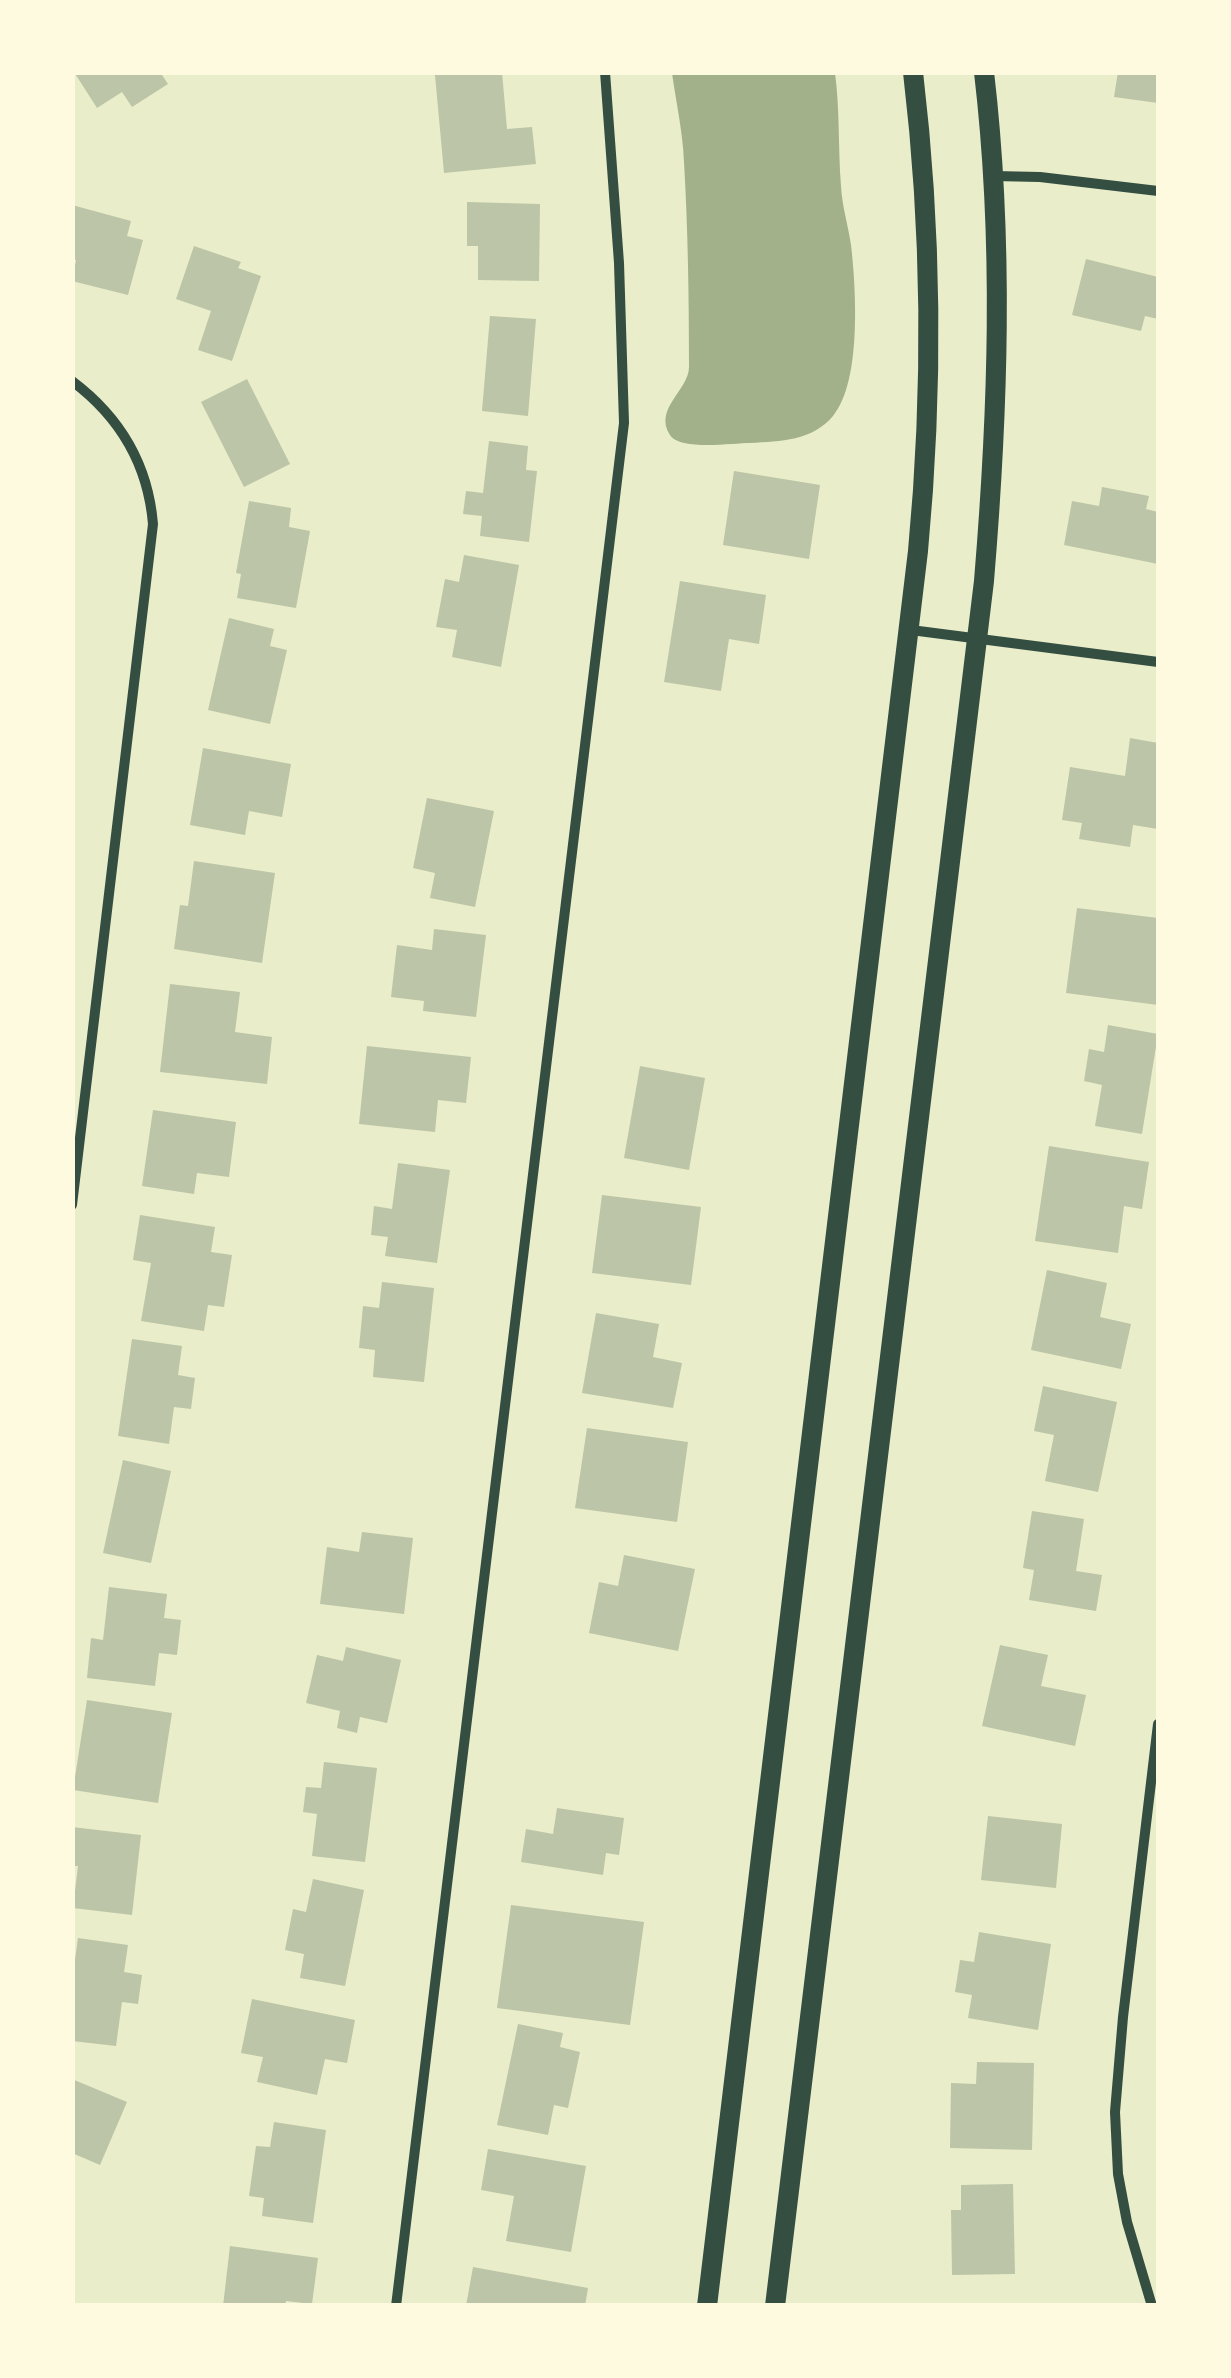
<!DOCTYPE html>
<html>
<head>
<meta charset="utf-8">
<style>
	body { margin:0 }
	#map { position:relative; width:1231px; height:2378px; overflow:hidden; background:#e9edc9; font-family:"Open Sans",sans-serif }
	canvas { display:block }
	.frame { position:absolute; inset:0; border:75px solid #fefae0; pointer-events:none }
</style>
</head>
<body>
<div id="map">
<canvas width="1231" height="2378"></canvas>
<div class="frame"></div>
</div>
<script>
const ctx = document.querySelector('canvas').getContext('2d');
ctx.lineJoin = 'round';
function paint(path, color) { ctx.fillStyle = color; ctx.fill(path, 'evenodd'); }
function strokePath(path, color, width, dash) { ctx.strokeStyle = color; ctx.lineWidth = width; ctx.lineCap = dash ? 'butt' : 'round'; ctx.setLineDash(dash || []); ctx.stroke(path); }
const water = new Path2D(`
	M672,73H835C840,110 838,148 841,186C842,206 848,225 851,245C856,288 862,381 833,416C812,441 781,441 750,443C733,443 680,451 670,435C653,409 689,390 689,367C689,299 688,230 684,162C683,133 676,102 672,73Z`);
const building = new Path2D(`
	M74,72H160L168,84L132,107L122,92L97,108Z
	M466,72H502L507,129L532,127L536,164L444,173L435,75Z
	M1118,72H1158V103L1114,97Z
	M467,202L540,204L539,281L478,280V246H467Z
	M72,205L131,221L127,236L143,240L128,295L72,281L76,260L72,259Z
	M194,246L241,262L238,268L261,276L232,361L198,350L211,311L176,299Z
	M1086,259L1158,277V319L1145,316L1141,331L1072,315Z
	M490,316L536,319L528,416L482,411Z
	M247,379L290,464L244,487L201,402Z
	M489,441L528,446L526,470L537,471L529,542L480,536L482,516L463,514L466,491L483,493Z
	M734,471L820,485L809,559L723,545Z
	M1102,487L1149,496L1146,509L1158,512V564L1064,545L1072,501L1099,506Z
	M249,501L291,508L289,527L310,531L296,608L237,598L241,574L236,573Z
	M464,555L519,565L501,667L452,657L457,630L436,627L445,579L459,582Z
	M680,581L766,595L759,644L729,639L721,691L664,682Z
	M229,618L274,629L270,646L287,650L270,724L208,710Z
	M1130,738L1158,743V829L1133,825L1130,847L1079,839L1082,823L1062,820L1070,767L1125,776Z
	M203,748L291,764L282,817L249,811L245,835L190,825Z
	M427,798L494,811L475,907L430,898L435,873L413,868Z
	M194,861L275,873L262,963L174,949L180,905L188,906Z
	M1077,908L1158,918V1005L1066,993Z
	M434,929L486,935L476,1017L423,1011L424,1001L391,997L397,945L432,950Z
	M170,984L240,992L235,1032L272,1037L267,1084L160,1072Z
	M1108,1025L1158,1034L1142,1134L1095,1126L1102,1085L1084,1081L1089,1049L1104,1052Z
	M367,1046L471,1057L466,1103L438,1100L435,1132L359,1124Z
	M640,1066L705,1078L689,1170L624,1158Z
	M153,1110L236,1122L229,1177L197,1173L194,1194L142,1186Z
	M1049,1146L1149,1162L1142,1209L1124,1206L1118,1253L1035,1241Z
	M398,1163L450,1170L437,1263L385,1256L388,1237L371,1235L374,1206L392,1209Z
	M602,1195L701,1207L691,1285L592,1273Z
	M140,1215L215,1227L211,1252L232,1255L224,1307L208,1305L204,1331L141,1321L151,1263L133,1260Z
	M1047,1270L1107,1283L1100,1317L1131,1324L1121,1369L1031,1350Z
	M382,1282L434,1288L424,1382L373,1377L375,1350L359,1348L363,1306L379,1308Z
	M596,1313L659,1324L653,1357L682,1363L673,1408L582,1393Z
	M132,1339L182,1346L178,1375L195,1378L191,1409L174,1407L169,1444L118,1436Z
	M1043,1386L1117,1402L1098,1492L1045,1481L1054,1435L1034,1431Z
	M587,1428L688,1442L677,1522L575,1508Z
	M123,1460L171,1471L151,1563L103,1553Z
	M1032,1511L1084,1519L1076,1571L1102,1575L1096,1611L1029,1600L1034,1570L1023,1568Z
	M362,1532L413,1538L404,1614L320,1604L327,1547L359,1552Z
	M624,1555L695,1569L678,1651L589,1633L599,1582L618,1586Z
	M109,1587L167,1594L164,1618L181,1620L177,1655L159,1653L155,1686L87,1678L91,1638L103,1640Z
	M1000,1645L1048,1655L1041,1686L1086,1695L1075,1746L982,1726Z
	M346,1647L401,1660L387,1723L360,1717L357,1733L337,1728L340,1711L306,1703L317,1655L343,1661Z
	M87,1700L172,1713L158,1803L73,1790Z
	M324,1762L377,1768L365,1862L312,1856L317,1814L303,1812L306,1787L321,1788Z
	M557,1808L624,1818L619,1855L606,1853L603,1875L521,1862L526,1829L553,1834Z
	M988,1816L1062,1824L1056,1888L981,1880Z
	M72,1827L141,1835L132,1915L73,1908L78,1866H72Z
	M313,1879L364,1890L345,1986L300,1978L304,1954L285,1950L293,1909L306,1912Z
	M511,1905L644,1922L630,2025L497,2008Z
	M979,1932L1051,1944L1038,2030L968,2018L972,1995L955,1992L960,1960L974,1962Z
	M78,1938L128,1945L124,1972L142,1975L138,2004L122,2002L116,2046L72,2041V1981Z
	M252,1999L355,2020L347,2063L325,2059L317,2095L257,2082L263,2057L241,2053Z
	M518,2024L563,2033L560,2047L580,2052L568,2108L554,2105L548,2135L497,2125Z
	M977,2062L1034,2063L1032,2150L950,2148L951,2083L976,2084Z
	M72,2079L127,2102L100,2165L72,2153Z
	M274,2122L326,2130L313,2223L262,2216L264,2198L249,2196L256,2146L270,2147Z
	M488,2149L586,2166L571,2252L506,2241L514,2196L481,2190Z
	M1013,2184L1015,2274L952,2275L951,2210H961V2185Z
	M230,2246L318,2258L312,2304L286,2301L285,2306H223Z
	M473,2267L588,2288L585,2306H466Z`);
const minor = new Path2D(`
	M994,176L1040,177L1158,191
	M72,381C120,417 148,465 153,524L72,1205
	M911,630L1158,662
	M396,2306L624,423L619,263L605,72
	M1152,2306L1127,2222L1118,2174L1115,2112L1123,2017L1158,1724`);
const secondary = new Path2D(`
	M707,2306L918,551C933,393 932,231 913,72
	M775,2306L984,581C998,412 1004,242 984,72`);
paint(water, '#a3b18a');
paint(building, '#bcc5a7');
strokePath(minor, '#344e41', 10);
strokePath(secondary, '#344e41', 20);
</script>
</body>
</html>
